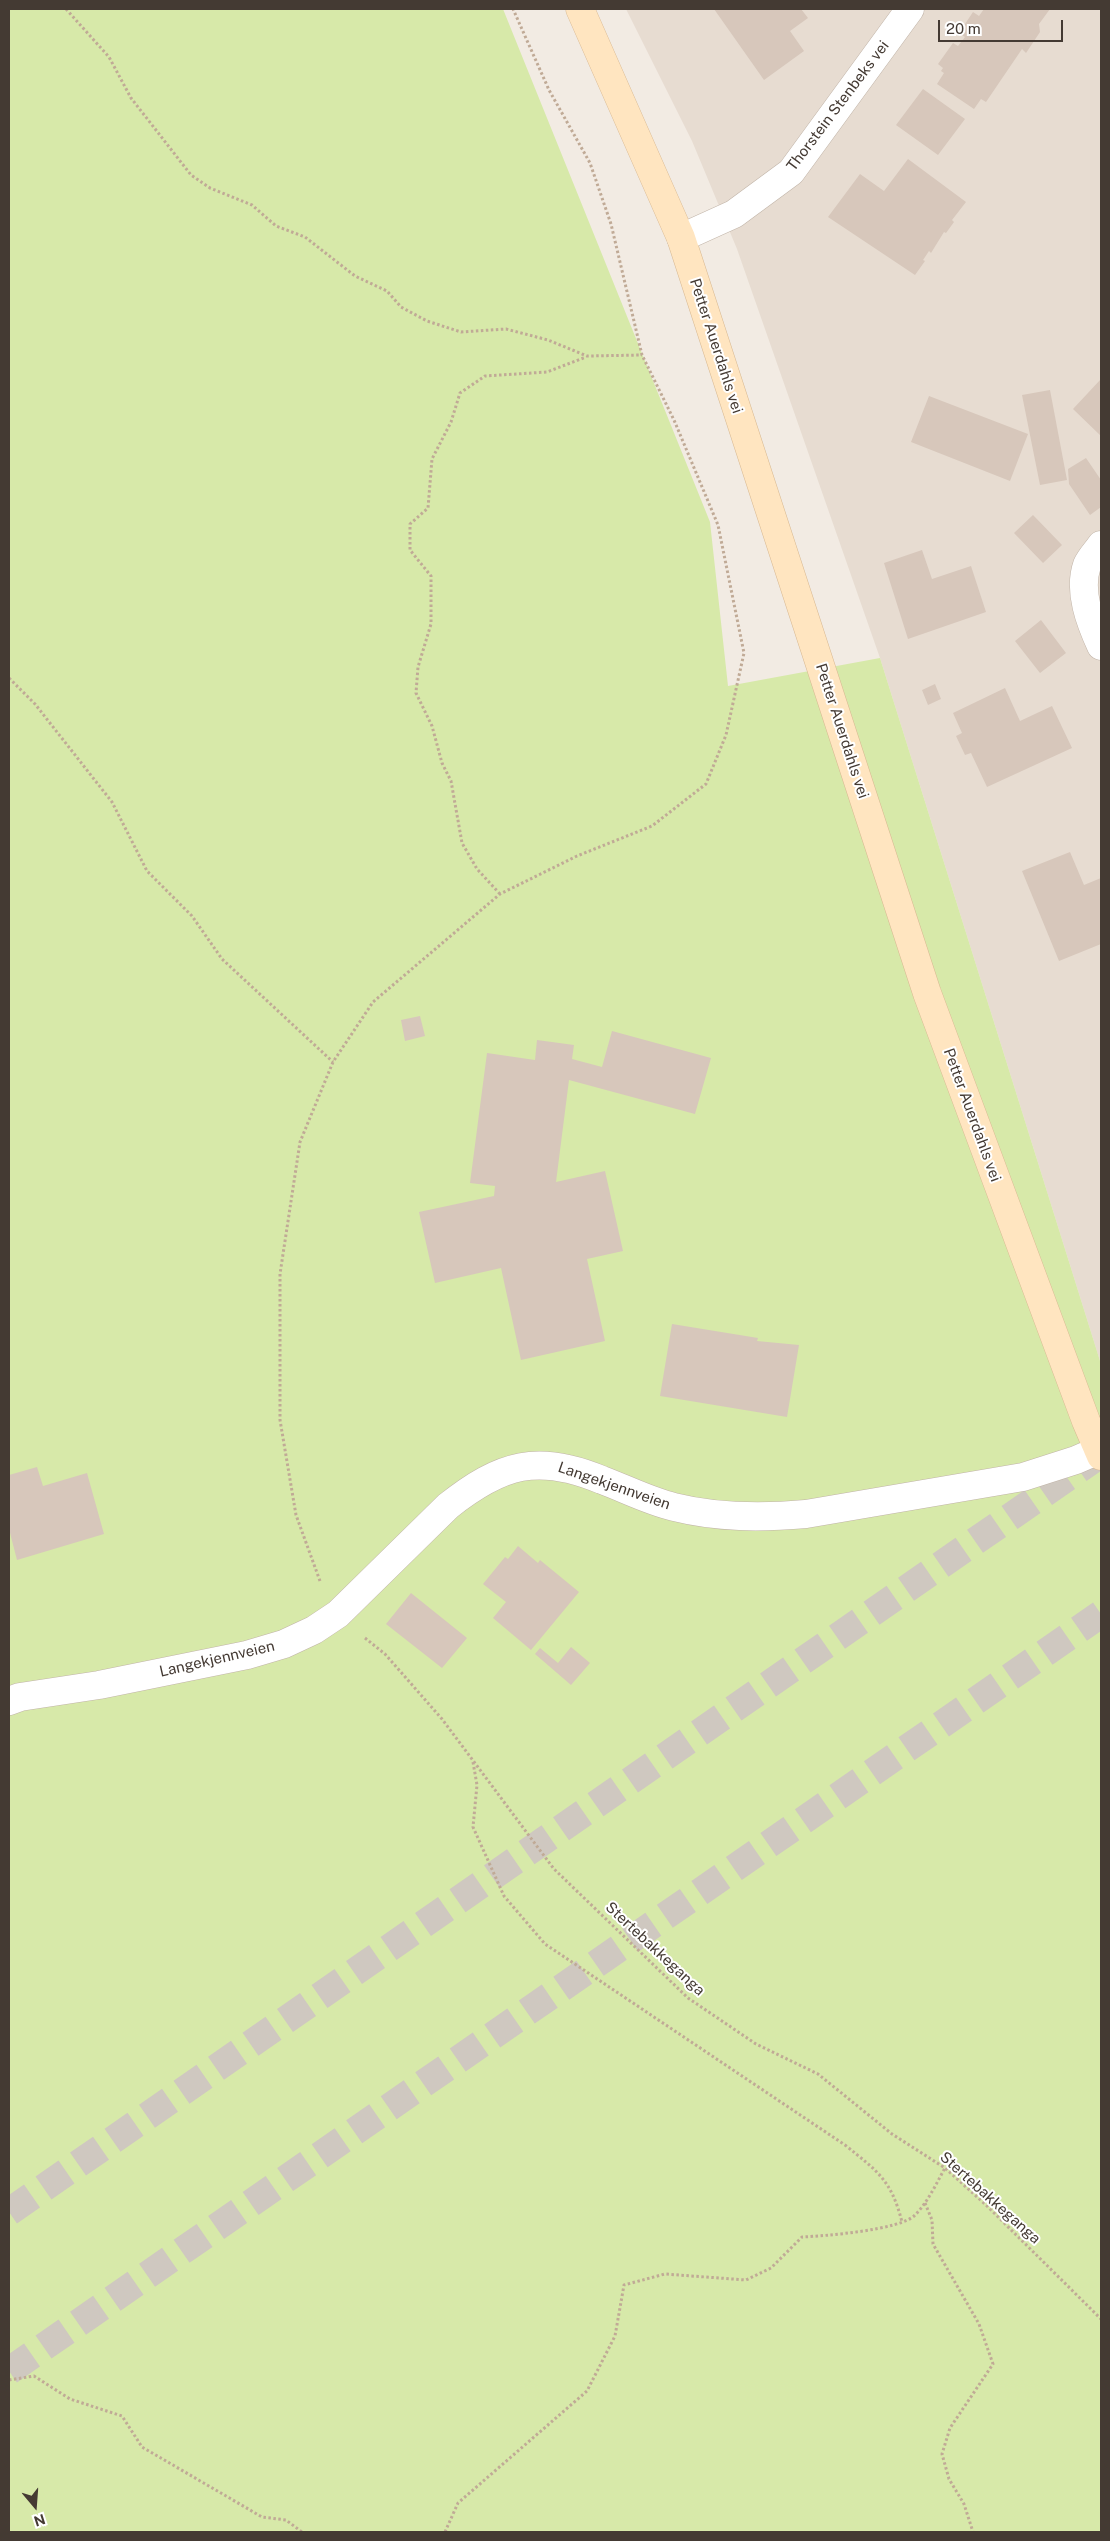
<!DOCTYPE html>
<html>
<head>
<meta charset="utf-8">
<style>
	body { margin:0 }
	#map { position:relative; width:1110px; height:2541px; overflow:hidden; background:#f2ebe3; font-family:"Public Sans",sans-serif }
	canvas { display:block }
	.frame { position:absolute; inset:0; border:10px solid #443a33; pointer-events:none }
	.north { position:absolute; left:10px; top:2481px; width:50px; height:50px; -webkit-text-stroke:4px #fff; paint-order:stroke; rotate:162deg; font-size:14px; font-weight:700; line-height:20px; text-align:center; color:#443a33 }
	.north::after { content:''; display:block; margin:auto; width:18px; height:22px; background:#443a33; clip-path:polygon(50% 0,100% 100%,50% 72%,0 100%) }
	.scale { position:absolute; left:938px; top:20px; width:125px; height:22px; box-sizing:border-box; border:2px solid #443a33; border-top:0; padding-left:6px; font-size:15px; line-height:18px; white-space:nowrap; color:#443a33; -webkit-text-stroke:4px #fff; paint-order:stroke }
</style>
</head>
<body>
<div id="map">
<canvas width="1110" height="2541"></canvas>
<div class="frame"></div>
<div class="north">N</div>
<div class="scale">20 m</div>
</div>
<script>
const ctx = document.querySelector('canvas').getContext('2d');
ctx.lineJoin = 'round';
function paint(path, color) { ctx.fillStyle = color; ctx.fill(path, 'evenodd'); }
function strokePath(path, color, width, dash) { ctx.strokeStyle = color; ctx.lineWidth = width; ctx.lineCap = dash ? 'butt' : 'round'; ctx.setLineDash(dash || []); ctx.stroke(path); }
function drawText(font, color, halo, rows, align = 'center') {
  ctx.font = font + ' "Public Sans",sans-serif'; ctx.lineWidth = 4; ctx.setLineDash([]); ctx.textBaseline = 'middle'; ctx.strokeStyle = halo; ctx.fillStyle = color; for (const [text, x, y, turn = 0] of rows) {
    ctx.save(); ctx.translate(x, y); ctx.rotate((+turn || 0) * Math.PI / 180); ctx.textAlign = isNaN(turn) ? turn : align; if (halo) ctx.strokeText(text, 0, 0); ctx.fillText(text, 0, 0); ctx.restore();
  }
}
const residential = new Path2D(`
	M626,9H1101V1364L880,658L737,249L692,141Z`);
const green = new Path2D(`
	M9,9H503L710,522L728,686L880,658L1101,1364V2532H9Z`);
const building = new Path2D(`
	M714,9H801L808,18L790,31L804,51L764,80Z
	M984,9H1050L1039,24L1040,32L1026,53L1022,49L986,102L981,99L974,109L937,84L944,73L941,71L943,68L938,64L953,43L958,46L965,37L959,33L973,12L979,16Z
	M923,89L965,119L938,155L896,125Z
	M908,159L966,202L952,220L954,222L946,233L944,232L931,253L929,251L923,260L925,261L915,275L828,217L860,174L884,191Z
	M1101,379V436L1073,409Z
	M1050,390L1067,480L1040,485L1022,395Z
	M929,396L1028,434L1010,481L911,442Z
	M1086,458L1101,480V507L1090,515L1069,484L1068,469Z
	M1033,515L1062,545L1043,563L1014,533Z
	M922,550L932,579L971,566L986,612L908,639L884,563Z
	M1041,620L1066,653L1040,673L1015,641Z
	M935,684L941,699L928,705L922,690Z
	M1005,688L1020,721L1052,706L1072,748L987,787L971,753L965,755L956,736L962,733L953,713Z
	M1070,852L1084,885L1101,878V944L1059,961L1022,871Z
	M420,1016L425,1036L405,1041L401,1020Z
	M612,1031L711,1058L695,1114L569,1080L556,1182L605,1171L623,1251L587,1259L605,1341L521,1360L501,1268L435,1283L419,1212L494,1196L495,1186L470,1183L487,1053L535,1060L537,1040L574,1045L572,1059L602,1067Z
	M672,1324L758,1338L757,1341L799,1345L787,1417L660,1396Z
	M37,1467L43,1486L87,1473L104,1534L17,1560L9,1529V1475Z
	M518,1546L538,1563L540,1560L579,1592L531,1650L493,1618L506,1602L483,1584L505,1557L508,1559Z
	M411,1593L467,1638L442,1668L386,1624Z
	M571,1647L590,1663L571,1685L535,1654L540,1648L558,1663Z`);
const highwayTunnel = new Path2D(`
	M9,2212L1098,1456
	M9,2371L1101,1614`);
const path = new Path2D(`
	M66,9L109,57L131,98L191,175L210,188L252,205L276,226L305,237L355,276L387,291L401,307L427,321L461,332L506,329L548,340L587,356L642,355
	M9,678L35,704L112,802L147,871L192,916L222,959L333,1062
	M500,894L477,869L462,843L451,781L442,763L432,726L416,693L418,667L431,624V576L410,550V524L428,508L432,459L451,422L460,393L485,376L547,372L586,357
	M320,1581L296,1515L280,1420V1274L300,1142L333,1062L373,1002L500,894L577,856L652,826L706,784L726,735L744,653L718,525L674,420L642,355L611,224L590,163L549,90L513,9
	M365,1638L385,1654L442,1719L554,1869L688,1998L756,2044L818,2074L892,2134L945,2168L986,2205L1101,2319
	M473,1762L477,1785L473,1827L504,1896L545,1944L845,2145C877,2171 891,2179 902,2222
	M925,2203L932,2220L933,2244L979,2324L993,2364L950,2428L942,2454L949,2479L964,2504L973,2532
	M9,2380L34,2376L70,2399L122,2416L142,2447L262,2517L286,2520L302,2532
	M445,2532L458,2503L587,2391L615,2336L624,2285L665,2274L746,2280L771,2268L802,2237C824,2236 901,2230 915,2215C928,2202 936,2184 945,2168`);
const street = new Path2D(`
	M681,238L734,214L791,172L910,9
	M1101,545C1097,551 1090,558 1087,565C1078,591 1090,622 1101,646
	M9,1701L20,1697L99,1685L247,1655L284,1644L314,1630L338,1614L448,1506C501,1464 538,1453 602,1480C626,1489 649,1501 674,1507C718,1518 761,1518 806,1514L1023,1477L1076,1460L1099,1450`);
const secondary = new Path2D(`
	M580,9L681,238L927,993L1086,1421L1101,1456`);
const streetNames = [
	["Thorstein Stenbeks vei",838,106,-53],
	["Petter Auerdahls vei",716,346,72],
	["Petter Auerdahls vei",842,731,72],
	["Petter Auerdahls vei",972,1115,70],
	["Langekjennveien",614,1486,19],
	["Langekjennveien",217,1659,-13],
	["Stertebakkeganga",655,1949,43],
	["Stertebakkeganga",990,2198,42]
];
paint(residential, '#e7dcd1');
paint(green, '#d7e9a9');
paint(building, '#d7c7bb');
strokePath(highwayTunnel, '#cfc8c0', 28, [28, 14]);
strokePath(street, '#c1b4a8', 29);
strokePath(secondary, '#d8b992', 29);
strokePath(path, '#c0aa96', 3, [2.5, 2.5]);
strokePath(street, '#fff', 28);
strokePath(secondary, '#ffe5c0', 28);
drawText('15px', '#443a33', '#fff', streetNames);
</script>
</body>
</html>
